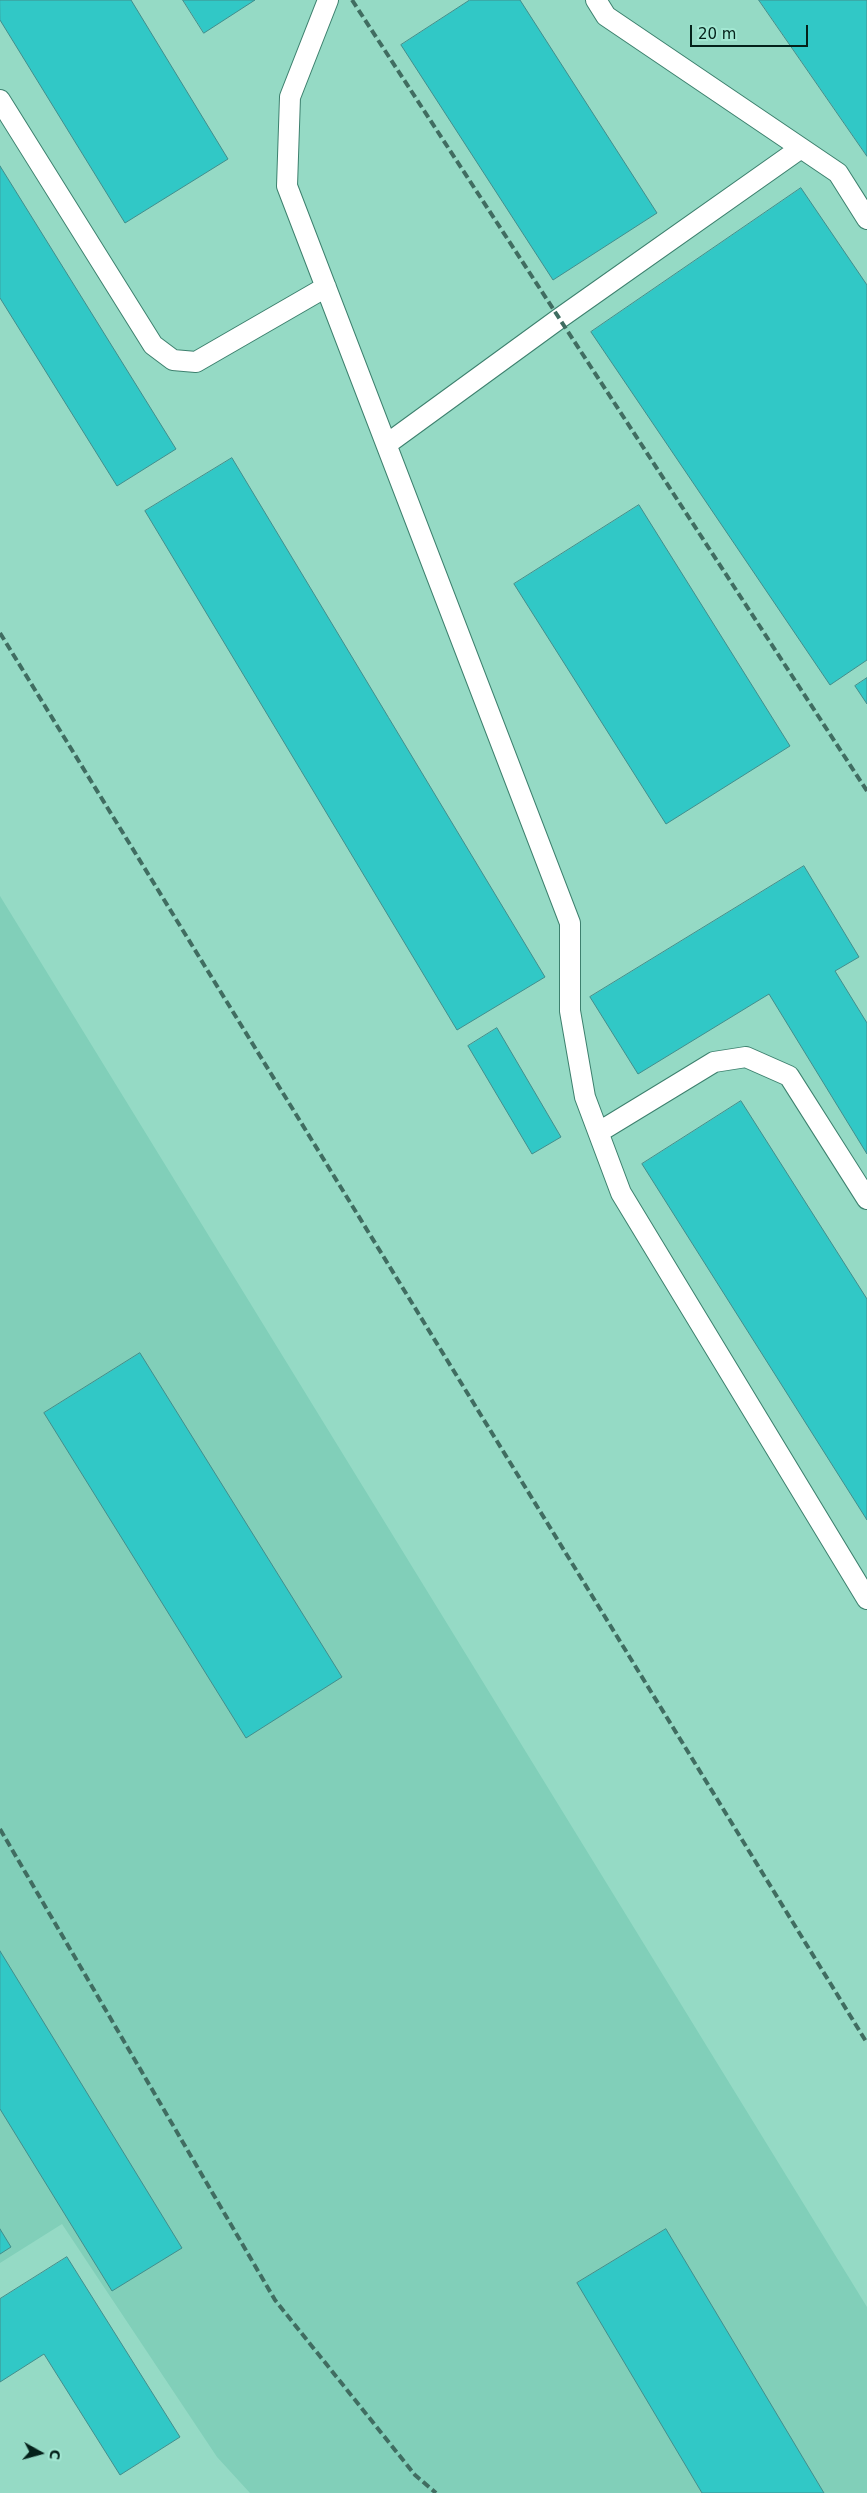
<!DOCTYPE html>
<html>
<head>
<meta charset="utf-8">
<style>
	body { margin:0 }
	#map { position:relative; width:867px; height:2493px; overflow:hidden; background:#95dac5; font-family:"DejaVu Sans",sans-serif }
	canvas { display:block }
	.north { position:absolute; left:15px; top:2428px; width:50px; height:50px; -webkit-text-stroke:4px #a2e7d2; paint-order:stroke; rotate:97deg; font-size:14px; font-weight:700; line-height:20px; text-align:center; color:#04211a }
	.north::after { content:''; display:block; margin:auto; width:18px; height:22px; background:#04211a; clip-path:polygon(50% 0,100% 100%,50% 72%,0 100%) }
	.scale { position:absolute; left:690px; top:25px; width:118px; height:22px; box-sizing:border-box; border:2px solid #04211a; border-top:0; padding-left:6px; font-size:15px; line-height:18px; white-space:nowrap; color:#04211a; -webkit-text-stroke:4px #a2e7d2; paint-order:stroke }
</style>
</head>
<body>
<div id="map">
<canvas width="867" height="2493"></canvas>
<div class="north">С</div>
<div class="scale">20 m</div>
</div>
<script>
const ctx = document.querySelector('canvas').getContext('2d');
ctx.lineJoin = 'round';
function paint(path, color) { ctx.fillStyle = color; ctx.fill(path, 'evenodd'); }
function strokePath(path, color, width, dash) { ctx.strokeStyle = color; ctx.lineWidth = width; ctx.lineCap = dash ? 'butt' : 'round'; ctx.setLineDash(dash || []); ctx.stroke(path); }
const built = new Path2D(`
	M0,896L867,2307V2493H250L217,2457L62,2224L0,2263Z`);
const building = new Path2D(`
	M0,0H131L228,159L125,223L0,20Z
	M183,0H255L204,33Z
	M470,0H520L657,213L553,280L401,45Z
	M759,0H867V156Z
	M0,166L176,449L117,486L0,298Z
	M801,188L867,285V660L830,685L591,332Z
	M232,458L545,977L457,1030L145,511Z
	M639,505L790,746L666,824L514,584Z
	M867,678V704L855,686Z
	M804,866L859,957L835,971L867,1023V1154L769,994L638,1074L590,997Z
	M497,1028L561,1137L532,1154L468,1046Z
	M741,1101L867,1299V1520L642,1164Z
	M140,1353L342,1677L246,1738L44,1413Z
	M0,1951L182,2248L112,2291L0,2109Z
	M0,2229L11,2247L0,2254Z
	M666,2229L824,2493H702L577,2283Z
	M67,2257L180,2437L120,2475L44,2354L0,2382V2299Z`);
const lane = new Path2D(`
	M328,0L290,97L287,186L570,923V1011L585,1097L621,1193L867,1599
	M596,0L606,16L838,173L867,219
	M0,100L153,345L173,360L196,362L326,287
	M387,444L560,318L801,148
	M599,1132L714,1062L746,1057L789,1076L867,1199`);
const rail = new Path2D(`
	M352,0L867,791
	M0,633L867,2043
	M0,1829L275,2300L415,2475L436,2493`);
paint(built, '#81cfb9');
paint(building, '#31c8c6');
strokePath(building, '#428e8c', 1);
strokePath(lane, '#3d806e', 22);
strokePath(lane, '#fff', 20);
strokePath(rail, '#406d61', 4, [8, 4]);
</script>
</body>
</html>
